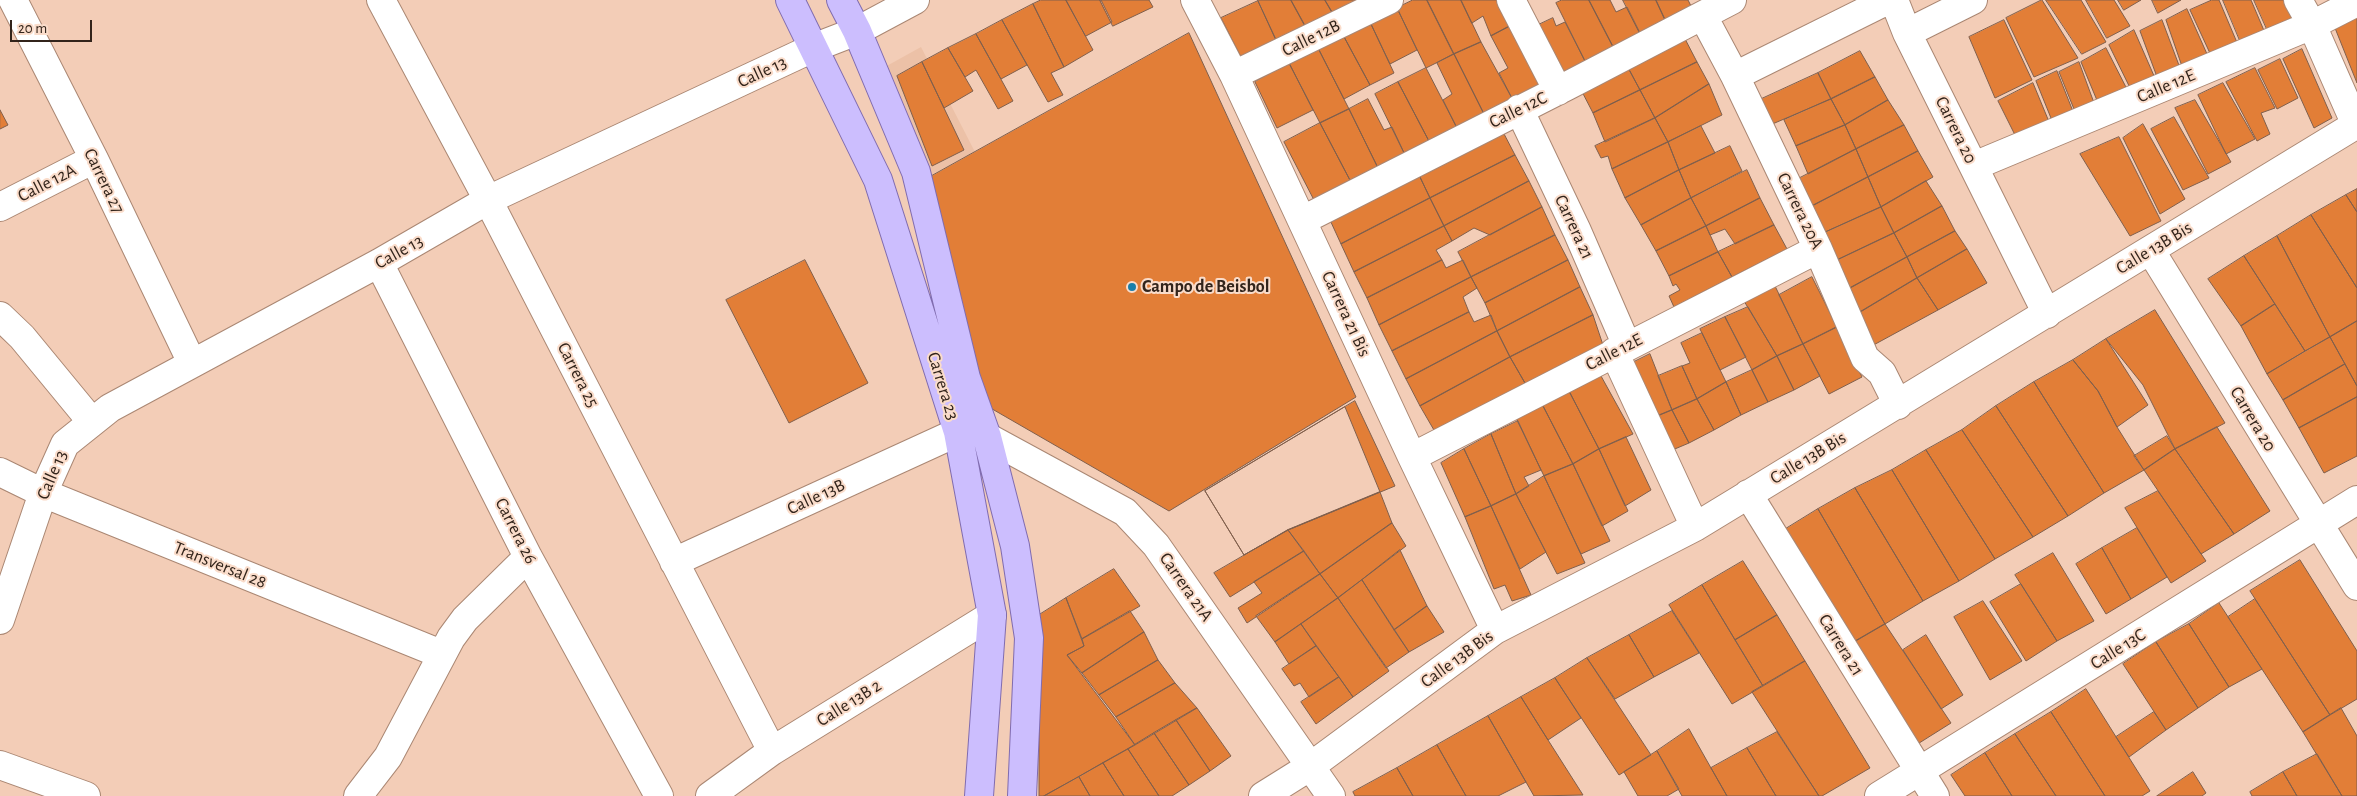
<!DOCTYPE html>
<html>
<head>
<meta charset="utf-8">
<style>
	body { margin:0 }
	#map { position:relative; width:2357px; height:796px; overflow:hidden; background:#f3cdb7; font-family:"Alegreya Sans",sans-serif }
	canvas { display:block }
	.scale { position:absolute; left:10px; top:20px; width:82px; height:22px; box-sizing:border-box; border:2px solid #32241b; border-top:0; padding-left:6px; font-size:15px; line-height:18px; white-space:nowrap; color:#32241b; -webkit-text-stroke:4px #fadcca; paint-order:stroke }
</style>
</head>
<body>
<div id="map">
<canvas width="2357" height="796"></canvas>
<div class="scale">20 m</div>
</div>
<script>
const ctx = document.querySelector('canvas').getContext('2d');
ctx.lineJoin = 'round';
function paint(path, color) { ctx.fillStyle = color; ctx.fill(path, 'evenodd'); }
function strokePath(path, color, width, dash) { ctx.strokeStyle = color; ctx.lineWidth = width; ctx.lineCap = dash ? 'butt' : 'round'; ctx.setLineDash(dash || []); ctx.stroke(path); }
function drawText(font, color, halo, rows, align = 'center') {
  ctx.font = font + ' "Alegreya Sans",sans-serif'; ctx.lineWidth = 4; ctx.setLineDash([]); ctx.textBaseline = 'middle'; ctx.strokeStyle = halo; ctx.fillStyle = color; for (const [text, x, y, turn = 0] of rows) {
    ctx.save(); ctx.translate(x, y); ctx.rotate((+turn || 0) * Math.PI / 180); ctx.textAlign = isNaN(turn) ? turn : align; if (halo) ctx.strokeText(text, 0, 0); ctx.fillText(text, 0, 0); ctx.restore();
  }
}
const built = new Path2D(`
	M921,47L975,152L930,177L883,68Z`);
const building = new Path2D(`
	M1041,0H1066L1093,50L1064,67L1033,4Z
	M1066,0H1101L1112,22L1086,36Z
	M1100,0H1149L1153,7L1113,26Z
	M1258,0H1291L1308,31L1279,46Z
	M1291,0H1325L1335,17L1308,31Z
	M1325,0H1357L1359,5L1335,17Z
	M1413,0H1427L1454,54L1426,68L1397,8Z
	M1427,0H1461L1481,42L1454,54Z
	M1461,0H1497L1510,26L1491,36L1483,16L1472,23Z
	M1562,0H1589L1618,56L1590,71L1556,3Z
	M1589,0H1610L1616,12L1627,7L1644,41L1618,56Z
	M1623,0H1656L1669,28L1644,41Z
	M1656,0H1688L1695,14L1669,28Z
	M2042,0L2078,58L2034,77L2006,18Z
	M2046,0H2081L2106,42L2082,54Z
	M2086,0H2114L2130,26L2107,38Z
	M2118,0H2141L2124,10Z
	M2152,0H2181L2158,13Z
	M2212,0H2219L2241,52L2214,62L2190,10Z
	M2223,0H2251L2268,40L2244,50Z
	M2254,0H2287L2300,26L2271,38Z
	M1258,1L1279,46L1244,63L1221,18Z
	M1033,4L1064,67L1051,73L1063,95L1048,102L1002,20Z
	M1397,8L1417,50L1390,64L1370,22Z
	M2187,9L2211,63L2185,75L2166,20Z
	M1553,18L1556,26L1565,22L1590,71L1561,87L1532,28Z
	M2357,18V83L2335,28Z
	M1002,20L1027,65L1001,79L976,34Z
	M2004,20L2032,80L1995,98L1969,37Z
	M2162,20L2183,76L2160,85L2140,31Z
	M1370,22L1394,73L1370,85L1343,35Z
	M1510,26L1542,87L1514,102L1499,73L1508,68L1491,36Z
	M2134,30L2158,85L2134,96L2109,45Z
	M1189,33L1356,397L1169,511L987,406L930,177Z
	M976,34L1013,101L998,109L976,70L965,77L948,48Z
	M1343,35L1370,85L1344,99L1318,48Z
	M1683,35L1697,62L1640,90L1625,62Z
	M1481,42L1514,102L1486,118L1454,54Z
	M948,48L973,91L944,108L922,62Z
	M1318,48L1349,109L1320,123L1289,63Z
	M2106,48L2131,97L2101,110L2081,62Z
	M2302,49L2332,118L2314,128L2283,59Z
	M1860,51L1875,77L1831,99L1818,73Z
	M1454,54L1486,118L1458,130L1443,100L1452,94L1437,63Z
	M2280,59L2298,98L2277,109L2258,70Z
	M922,62L964,150L932,166L897,76Z
	M1625,62L1640,90L1593,113L1577,82Z
	M1697,62L1709,84L1655,118L1640,90Z
	M2079,62L2097,111L2078,119L2059,72Z
	M1289,63L1313,110L1277,128L1255,82Z
	M1426,68L1458,130L1431,145L1398,82Z
	M2255,68L2275,108L2261,113L2270,134L2257,141L2226,82Z
	M2057,71L2076,119L2055,128L2036,81Z
	M1818,73L1831,99L1763,128L1755,102Z
	M1875,77L1888,100L1845,125L1831,99Z
	M1398,82L1431,145L1406,157L1375,94Z
	M2033,83L2052,129L2019,143L1998,101Z
	M2223,83L2255,139L2226,154L2198,95Z
	M1709,84L1722,115L1668,142L1655,118Z
	M1640,90L1655,118L1605,142L1593,113Z
	M1368,99L1384,130L1392,127L1406,157L1379,170L1349,109Z
	M1831,99L1845,125L1796,146L1784,120Z
	M1888,100L1904,125L1856,149L1845,125Z
	M2195,100L2231,162L2208,174L2175,108Z
	M1349,109L1379,170L1352,184L1320,123Z
	M0,110L8,125L0,129Z
	M2174,117L2209,178L2183,190L2151,129Z
	M1655,118L1668,142L1612,169L1608,156L1601,158L1595,146Z
	M1320,123L1352,184L1315,202L1284,142Z
	M2143,124L2185,199L2160,214L2123,138Z
	M1845,125L1856,149L1808,174L1796,146Z
	M1904,125L1918,151L1868,177L1856,149Z
	M1701,126L1715,153L1679,170L1668,142Z
	M1502,130L1515,155L1430,198L1419,175Z
	M2119,137L2161,221L2130,236L2080,154Z
	M1668,142L1679,170L1625,198L1612,169Z
	M1730,146L1742,171L1691,198L1679,170Z
	M1856,149L1868,177L1812,206L1798,179Z
	M1918,151L1933,177L1881,207L1868,177Z
	M1515,155L1529,181L1444,226L1430,198Z
	M1679,170L1691,198L1641,225L1625,198Z
	M1747,170L1760,198L1706,226L1691,198Z
	M1419,175L1430,198L1341,244L1330,220Z
	M1868,177L1881,207L1814,237L1812,206Z
	M1529,181L1542,207L1490,235L1474,228L1452,241L1444,226Z
	M1926,181L1942,206L1894,233L1881,207Z
	M2357,189V212L2346,195Z
	M2346,195L2357,212V288L2311,215Z
	M1430,198L1444,226L1354,272L1341,244Z
	M1691,198L1706,226L1656,251L1641,225Z
	M1760,198L1774,225L1735,244L1725,229L1710,235L1706,226Z
	M1942,206L1955,231L1907,257L1894,233Z
	M1542,207L1555,235L1471,277L1458,252Z
	M1881,207L1894,233L1837,260L1824,233Z
	M2311,215L2357,288V321L2330,337L2277,236Z
	M1774,225L1787,249L1732,277L1718,252Z
	M1444,226L1452,241L1436,250L1442,260L1367,298L1354,272Z
	M1706,226L1718,252L1669,276L1656,251Z
	M1955,231L1967,249L1917,278L1907,257Z
	M1894,233L1907,257L1841,293L1827,265Z
	M1555,235L1568,260L1485,303L1471,277Z
	M2277,236L2330,337L2305,351L2244,256Z
	M1967,249L1987,283L1938,310L1917,278Z
	M1718,252L1732,277L1674,307L1669,296L1680,290L1676,284L1673,286L1669,276Z
	M2244,256L2275,304L2241,326L2208,279Z
	M1907,257L1917,278L1852,317L1841,293Z
	M805,260L868,383L789,423L726,300Z
	M1442,260L1446,268L1463,260L1471,277L1379,325L1367,298Z
	M1568,260L1580,287L1497,331L1485,303Z
	M1471,277L1477,288L1463,297L1469,312L1392,351L1379,325Z
	M1812,277L1837,327L1803,344L1779,295Z
	M1917,278L1938,310L1868,348L1852,317Z
	M1775,286L1803,344L1777,356L1744,301Z
	M1580,287L1593,315L1510,357L1497,331Z
	M2275,304L2305,351L2267,374L2241,326Z
	M1748,307L1777,356L1752,370L1725,317Z
	M2155,310L2225,423L2175,449L2143,385L2106,339Z
	M1469,312L1474,322L1491,315L1497,331L1406,379L1392,351Z
	M1593,315L1605,351L1529,390L1510,357Z
	M1725,317L1746,357L1720,370L1700,329Z
	M2357,321V386L2330,337Z
	M1837,327L1862,377L1829,394L1803,344Z
	M1497,331L1510,357L1420,406L1406,379Z
	M1702,333L1726,382L1697,399L1682,366L1690,363L1681,343Z
	M2330,337L2345,364L2283,400L2267,374Z
	M2106,339L2148,405L2117,427L2098,391L2073,360Z
	M1803,344L1820,376L1794,390L1777,356Z
	M1650,354L1672,410L1655,417L1630,364Z
	M1777,356L1794,390L1768,402L1752,370Z
	M1510,357L1529,390L1438,437L1420,406Z
	M2073,360L2098,391L2117,427L2144,470L2104,493L2034,382Z
	M2345,364L2357,386V397L2299,428L2283,400Z
	M1682,366L1697,399L1672,410L1658,376Z
	M1752,370L1768,402L1741,415L1726,382Z
	M1601,376L1633,434L1599,449L1569,391Z
	M1726,382L1741,415L1714,430L1697,399Z
	M2034,382L2104,493L2068,516L1996,406Z
	M1569,391L1599,449L1573,464L1542,404Z
	M2357,397V456L2324,473L2299,428Z
	M1697,399L1714,430L1689,443L1672,410Z
	M1355,401L1395,486L1288,530L1244,555L1205,491Z
	M1542,404L1573,464L1544,476L1515,416Z
	M1996,406L2068,516L2033,537L1962,430Z
	M1345,407L1380,492L1288,530L1244,555L1205,491Z
	M1672,410L1689,443L1670,451L1655,417Z
	M1518,421L1541,470L1524,477L1529,486L1516,494L1491,434Z
	M2217,427L2270,511L2234,534L2175,449Z
	M1962,430L2033,537L1995,559L1926,450Z
	M1491,434L1516,494L1491,506L1464,449Z
	M2167,436L2175,449L2144,470L2134,456Z
	M1626,437L1651,490L1625,506L1599,449Z
	M1464,449L1491,506L1465,517L1441,463Z
	M1599,449L1628,511L1602,526L1573,464Z
	M2175,449L2234,534L2201,554L2144,470Z
	M1926,450L1995,559L1959,581L1892,470Z
	M1573,464L1610,541L1581,554L1544,476Z
	M1892,470L1959,581L1923,601L1855,488Z
	M1544,476L1585,563L1557,574L1516,494Z
	M1855,488L1923,601L1885,624L1818,509Z
	M2158,491L2206,561L2171,583L2125,508Z
	M1380,492L1392,523L1320,574L1288,530Z
	M1516,494L1546,552L1520,569L1491,506Z
	M1491,506L1531,595L1512,601L1505,585L1494,589L1465,517Z
	M1818,509L1885,624L1854,642L1784,530Z
	M1392,523L1406,546L1338,598L1320,574Z
	M2137,528L2167,577L2131,599L2102,548Z
	M1288,530L1304,551L1230,597L1214,573Z
	M2102,548L2131,599L2106,614L2076,564Z
	M1400,550L1427,606L1394,630L1362,580Z
	M1304,551L1320,574L1247,623L1238,608L1262,593L1254,582Z
	M2053,553L2094,621L2057,641L2015,575Z
	M2300,560L2357,651V699L2330,715L2250,591Z
	M1743,561L1777,615L1735,640L1702,585Z
	M1114,569L1140,606L1082,639L1066,598Z
	M1320,574L1338,598L1275,642L1256,616Z
	M1362,580L1409,652L1386,668L1338,598Z
	M2021,584L2057,641L2026,661L1990,602Z
	M1702,585L1763,686L1732,704L1669,605Z
	M1066,598L1084,646L1067,655L1135,745L1044,796H1039V615Z
	M1338,598L1389,671L1353,697L1301,624Z
	M2255,599L2330,715L2303,732L2228,617Z
	M1983,601L2022,661L1990,680L1954,617Z
	M2219,603L2262,669L2229,687L2189,624Z
	M1427,606L1444,632L1409,652L1394,630Z
	M1130,611L1144,632L1082,673L1067,655L1084,646L1082,639Z
	M1672,611L1699,653L1654,677L1629,635Z
	M1777,615L1805,661L1763,686L1735,640Z
	M1301,624L1316,646L1289,664L1275,642Z
	M1885,624L1951,723L1916,745L1854,642Z
	M2189,624L2229,687L2198,708L2156,642Z
	M1144,632L1158,660L1099,695L1082,673Z
	M1629,635L1654,677L1615,699L1587,658Z
	M1926,635L1963,695L1941,709L1903,650Z
	M2156,642L2198,708L2166,730L2123,664Z
	M1316,646L1339,677L1309,697L1300,683L1294,686L1282,669Z
	M1587,658L1651,755L1619,775L1555,678Z
	M1158,660L1175,683L1116,717L1099,695Z
	M1805,661L1870,768L1822,796H1819L1752,692Z
	M1339,677L1353,697L1316,724L1301,702Z
	M1555,678L1581,718L1548,740L1521,697Z
	M1175,683L1197,708L1135,745L1116,717Z
	M2086,689L2150,791L2142,796H2105L2051,712Z
	M1521,697L1548,740L1583,795L1534,796L1488,716Z
	M1197,708L1231,756L1210,771L1176,720Z
	M2341,708L2357,736V796H2342L2303,732Z
	M2051,712L2105,796H2056L2015,734Z
	M2154,712L2166,730L2129,757L2116,737Z
	M1488,716L1526,782L1498,796H1466L1437,745Z
	M1176,720L1210,771L1189,785L1154,733Z
	M1689,729L1711,768L1727,796H1682L1657,751Z
	M1777,732L1819,796H1776L1747,748Z
	M1154,733L1189,785L1172,796H1159L1128,749Z
	M2015,734L2056,796H2012L1985,753Z
	M1437,745L1466,796H1413L1397,768Z
	M1747,748L1776,796H1727L1711,768Z
	M1128,749L1159,796H1124L1103,763Z
	M1657,751L1679,789L1667,796H1638L1624,772Z
	M1985,753L2012,796H1965L1951,775Z
	M2317,754L2342,796H2297L2283,772Z
	M1103,763L1124,796H1090L1079,777Z
	M1397,768L1413,796H1355L1353,792Z
	M2193,772L2206,793L2202,796H2157Z
	M2283,772L2297,796H2252L2250,792Z
	M1079,777L1090,796H1044Z`);
const minor = new Path2D(`
	M13,0L94,159L192,363
	M381,0L488,200L772,751
	M1195,0L1234,75L1412,457L1495,630
	M1511,0L1558,91
	M1894,0L1907,33L2047,314
	M2298,0L2312,25L2356,125
	M1703,16L1735,76L1818,249L1865,358L1882,373L1898,405
	M1907,33L1973,0
	M1234,75L1389,0
	M1735,76L1888,0
	M1519,109L1577,231L1627,346
	M1974,166L2312,25L2357,2
	M0,207L94,159
	M1303,220L1567,86L1732,0
	M2151,251L2357,586
	M379,263L528,557L659,796
	M0,316L22,337L92,422
	M1614,352L1695,527
	M987,437L1125,512L1156,545L1331,796
	M1412,457L1818,249
	M0,472L43,493L441,654
	M1748,494L1935,796
	M674,562L958,432
	M0,620L43,493L65,444L110,408L379,263L488,200L813,48L857,31L915,0
	M0,765L86,796
	M358,796L388,757L451,638L465,619L528,557
	M710,796L772,751L992,615
	M1263,796L1311,766L1495,630L1695,527L2357,124
	M1879,796L2357,500`);
const major = new Path2D(`
	M790,0L878,180L958,432L992,615L979,796
	M841,0L857,31L916,172L966,378L987,437L1015,546L1029,638L1022,796`);
const markers = [
	[1132,287,5,"#1a7faa"]
];
const streetNames = [
	["Calle 12B",1311,38,-26],
	["Calle 13",762,72,-25],
	["Calle 12E",2166,86,-23],
	["Calle 12C",1518,110,-26],
	["Carrera 20",1956,130,64],
	["Carrera 27",104,181,64],
	["Calle 12A",47,183,-27],
	["Carrera 20A",1800,211,64],
	["Carrera 21",1574,227,65],
	["Calle 13B Bis",2154,248,-31],
	["Calle 13",399,252,-29],
	["Carrera 21 Bis",1346,314,65],
	["Calle 12E",1614,352,-27],
	["Carrera 25",578,375,63],
	["Carrera 23",943,386,73],
	["Carrera 20",2253,419,59],
	["Calle 13B Bis",1808,458,-31],
	["Calle 13",52,475,-67],
	["Calle 13B",816,497,-25],
	["Carrera 26",516,531,63],
	["Transversal 28",220,565,22],
	["Carrera 21A",1186,587,55],
	["Carrera 21",1841,645,58],
	["Calle 13C",2118,649,-32],
	["Calle 13B Bis",1457,659,-36],
	["Calle 13B 2",849,703,-32]
];
const poiNames = [
	["Campo de Beisbol",1142,287]
];
paint(built, '#ecc1a7');
paint(building, '#e27e37');
strokePath(building, '#805f4c', 1);
strokePath(minor, '#aa8773', 30);
strokePath(major, '#806caf', 30);
strokePath(minor, '#fff', 28);
strokePath(major, '#ccbefe', 28);
for (const [x, y, r, color] of markers) { const dot = new Path2D(); dot.arc(x, y, r, 0, 2 * Math.PI); ctx.fillStyle = color; ctx.fill(dot); strokePath(dot, '#fadcca', 2); }
drawText('18px', '#32241b', '#fadcca', streetNames);
drawText('bold 18px', '#32241b', '#fadcca', poiNames, 'left');
</script>
</body>
</html>
